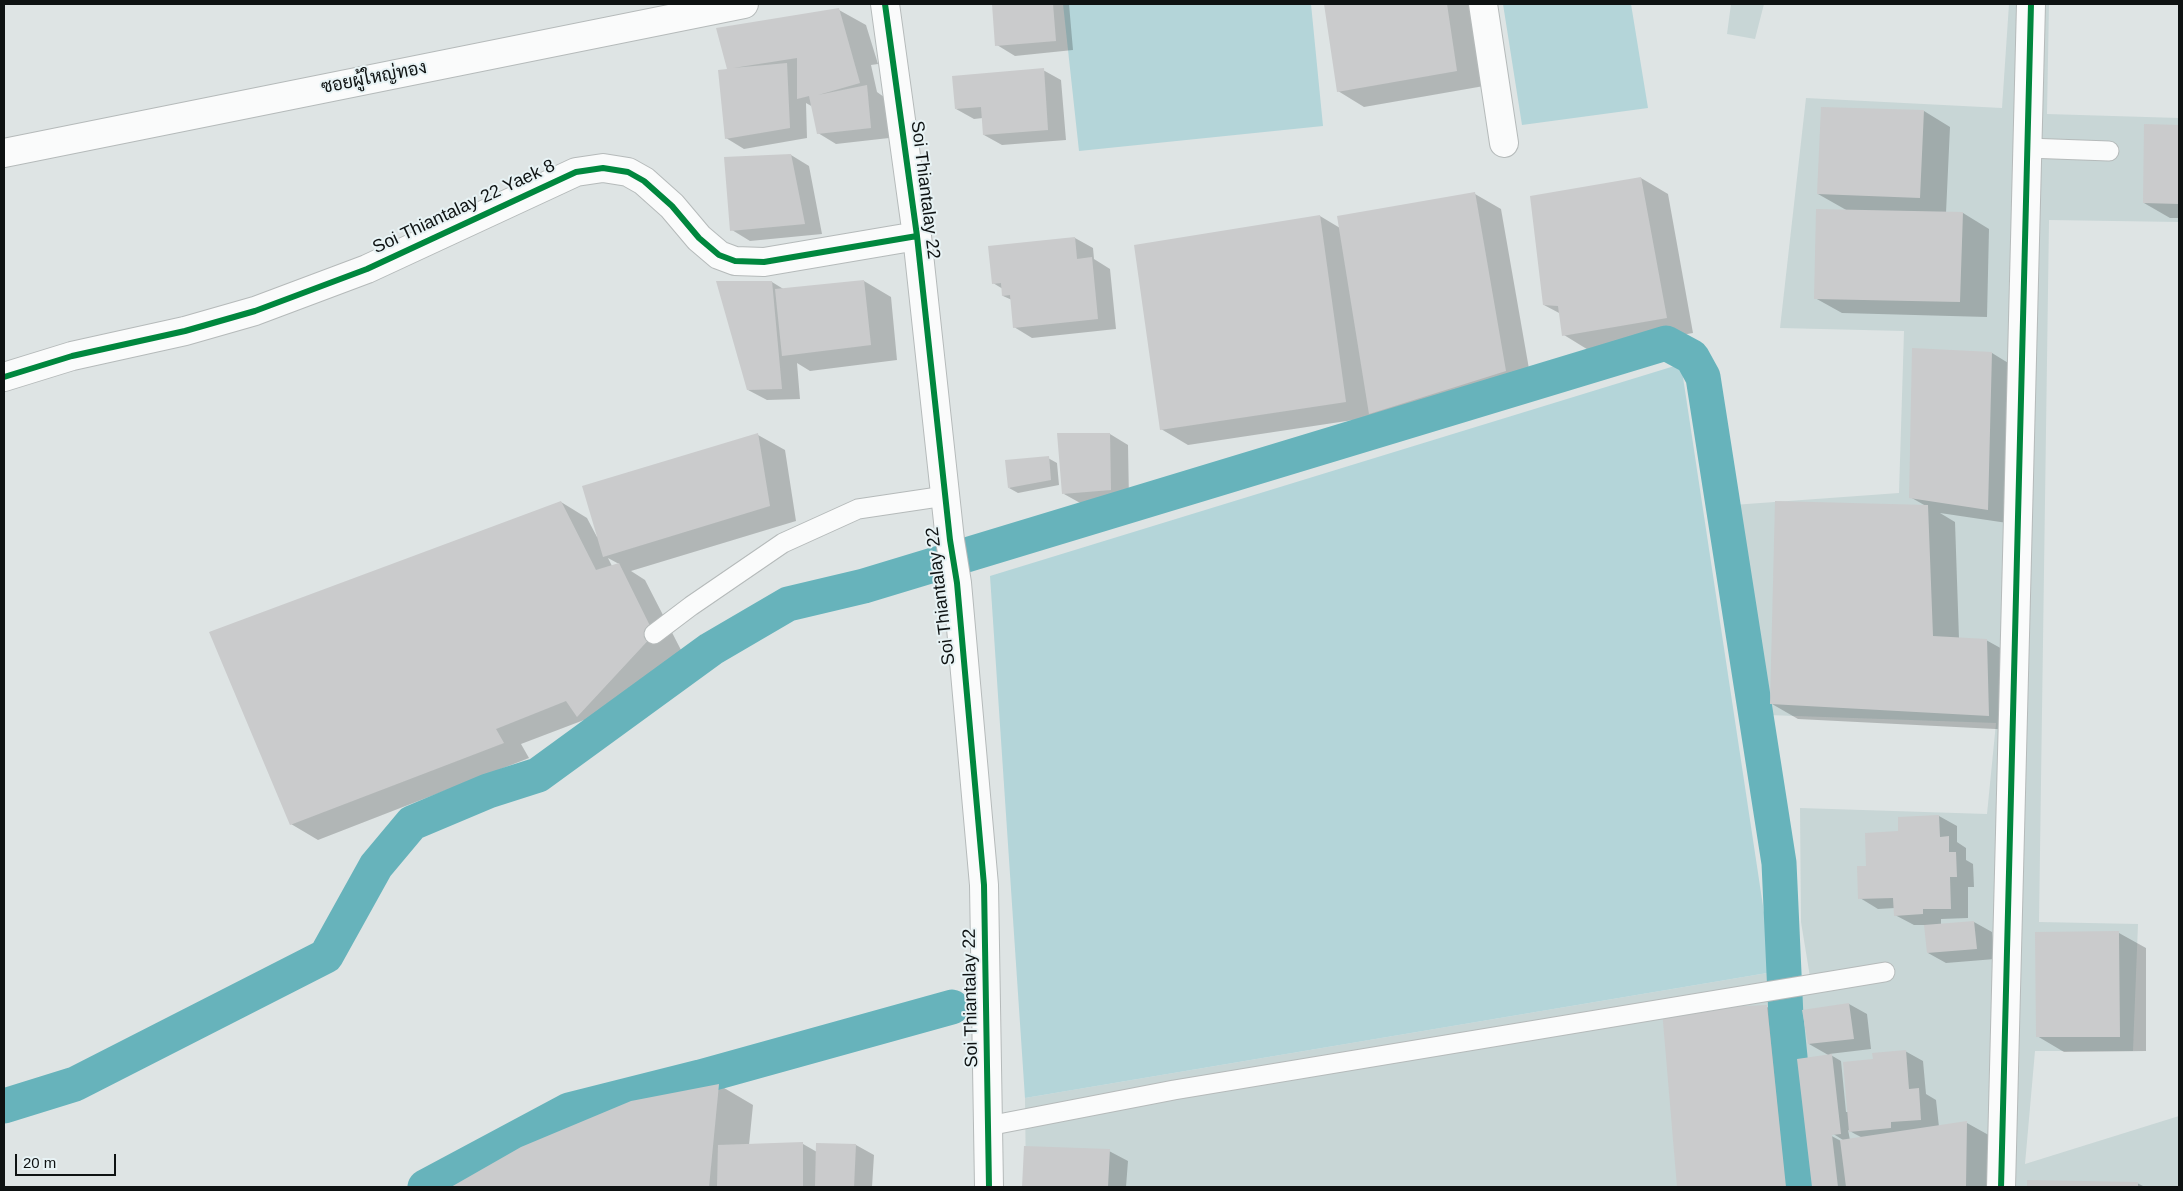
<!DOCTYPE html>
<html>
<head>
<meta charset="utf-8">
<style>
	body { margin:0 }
	#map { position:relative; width:2183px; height:1191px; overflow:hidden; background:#dee4e4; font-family:Arial,sans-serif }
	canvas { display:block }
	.frame { position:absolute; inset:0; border:5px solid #0e1212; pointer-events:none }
	.scale { position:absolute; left:15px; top:1154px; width:101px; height:22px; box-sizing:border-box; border:2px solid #0e1212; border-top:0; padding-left:6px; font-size:15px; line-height:18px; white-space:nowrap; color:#0e1212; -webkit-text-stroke:4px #e8f3f5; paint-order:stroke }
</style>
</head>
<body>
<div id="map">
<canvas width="2183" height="1191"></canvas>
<div class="frame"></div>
<div class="scale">20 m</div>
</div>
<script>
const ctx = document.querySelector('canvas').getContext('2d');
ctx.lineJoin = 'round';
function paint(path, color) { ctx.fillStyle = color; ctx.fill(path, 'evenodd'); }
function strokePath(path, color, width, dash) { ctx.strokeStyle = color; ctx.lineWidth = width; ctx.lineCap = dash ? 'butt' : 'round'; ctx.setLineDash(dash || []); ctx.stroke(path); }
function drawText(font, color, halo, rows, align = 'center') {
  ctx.font = font + ' Arial,Sarabun,sans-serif'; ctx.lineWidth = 4; ctx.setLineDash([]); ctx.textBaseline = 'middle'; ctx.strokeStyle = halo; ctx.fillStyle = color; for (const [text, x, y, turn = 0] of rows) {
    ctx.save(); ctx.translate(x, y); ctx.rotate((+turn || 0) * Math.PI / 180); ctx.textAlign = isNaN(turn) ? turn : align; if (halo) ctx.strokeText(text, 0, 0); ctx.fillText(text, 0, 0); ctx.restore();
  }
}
const built = new Path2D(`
	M1731,4H1764L1755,39L1727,34Z
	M2009,4H2049L2047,114L2179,118V222L2049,220L2039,922L2138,924L2133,1051H2035L2025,1164L2179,1116V1187H1026L1025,1098L1773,972L1810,977L1801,922L1800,808L1987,814L1996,723L1767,715L1733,505L1899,493L1904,331L1780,328L1806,98L2002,108Z`);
const green = new Path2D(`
	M1063,4H1311L1323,126L1079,151Z
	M1503,4H1631L1648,108L1522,125Z
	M1681,364L1773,972L1025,1098L990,576Z`);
const shadow = new Path2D(`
	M993,4H1069L1073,50L1015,56L997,45Z
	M1325,4H1471L1484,86L1364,107L1338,91Z
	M839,10L866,25L878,64L871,65L877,92L884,97L889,138L836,144L818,133L813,107L806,103L807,138L744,149L726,138L731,70L728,68Z
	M1043,70L1061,80L1066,140L1002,145L984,135L983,118L974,119L956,109Z
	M1924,111L1950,127L1946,213H1963L1989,229L1987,317L1842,313L1815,298L1848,211L1818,194Z
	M2145,126H2179V218H2170L2144,203Z
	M791,155L809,166L822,234L750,241L732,230Z
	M1641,178L1668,194L1693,333L1590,351L1564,335L1561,314L1544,305Z
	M1475,194L1501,209L1532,386L1397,429L1372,415L1373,417L1188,445L1161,429L1320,216L1340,228Z
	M1075,238L1093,248L1094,259L1110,269L1116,329L1032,338L1014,327L1012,300L1003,296V289L993,283Z
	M864,281L891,297L897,360L810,371L797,363L800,399L767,400L748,390L718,282H772L785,290Z
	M1992,353L2018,369L2014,524L1940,513L1955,522L1959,639L1986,640L2013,655L2015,730L1798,719L1772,704L1926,506L1910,497Z
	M1110,434L1128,445L1129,500L1082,504L1064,494Z
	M758,435L785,450L796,521L631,571L645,580L681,650L604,732L584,720L521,744L529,758L318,840L291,824L561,502L587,518L597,537ZM608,558L619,564L612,566Z
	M1048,458L1057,463L1059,485L1018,493L1009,488Z
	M1939,816L1957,826V842L1966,848V860L1973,864L1974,887H1968V918L1941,919V925L1974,922L1992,932L1995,959L1946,963L1928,953L1926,925H1914L1895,915V908L1878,909L1860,898L1868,867L1899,833V818Z
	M2037,933H2119L2146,948V1051L2064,1052L2037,1036Z
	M1849,1004L1867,1014L1871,1049L1829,1054L1841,1061L1846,1112H1849L1874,1060L1905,1051L1923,1061L1926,1094L1936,1100L1939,1127L1967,1123L1994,1138L1993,1187H1679L1663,1012L1767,1007L1794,1022L1798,1060L1830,1056L1809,1044ZM1827,1130L1843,1140L1841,1141L1826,1133ZM1848,1130L1855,1134L1863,1138L1850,1140Z
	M719,1085L753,1105L749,1145L803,1144L817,1152L856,1145L874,1155L872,1187H454L522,1148L632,1102Z
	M1025,1147L1109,1151L1128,1161L1126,1187H1023Z
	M2029,1181L2137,1183L2145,1187H2028Z`);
const canal = new Path2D(`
	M4,1106L75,1084L326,956L376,866L412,823L488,791L538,775L711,649L788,604L864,586L1666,343L1692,357L1703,377L1779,863L1786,1017L1803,1187
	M425,1187L569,1110L700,1077L952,1007`);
const building = new Path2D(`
	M992,4H1053L1056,41L995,46Z
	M1324,4H1447L1457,71L1337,92Z
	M839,8L860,83L818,95L867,85L871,128L817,134L809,96L797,99V58L733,68L787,63L790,128L725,139L718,70L727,69L716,28Z
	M1044,68L1048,130L983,135L981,107L955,109L952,76Z
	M1821,107L1924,110L1920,198L1817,194Z
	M2144,124L2179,125V204L2143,203Z
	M791,154L805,224L730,231L724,157Z
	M1641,177L1667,318L1562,336L1558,306L1543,305L1530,196Z
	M1475,192L1506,371L1369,414L1337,216Z
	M1816,209L1963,212L1960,302L1814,299Z
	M1320,215L1346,402L1160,430L1134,245Z
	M1075,237L1077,259L1092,257L1098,319L1013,328L1010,295L1002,296L1001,283L992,284L988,246Z
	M864,280L871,345L782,356L775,289Z
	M716,281H772L782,389L747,390Z
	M1912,348L1992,352L1988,510L1909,498Z
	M758,433L770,506L603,557L582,486Z
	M1057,433H1110L1111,490L1062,494Z
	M1049,456L1051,480L1008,488L1005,460Z
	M561,501L596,570L619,563L654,634L577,717L566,701L496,729L504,743L290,825L209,632Z
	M1775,501L1928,505L1933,636L1987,639L1989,716L1770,704Z
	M1939,815L1940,837L1949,836V852H1956L1957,877H1950L1951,909H1923V914L1894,916L1893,898L1858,899L1857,866H1866L1865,833L1898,831V817Z
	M1974,921L1977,949L1927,953L1924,925Z
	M2119,931L2120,1037H2036L2035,932Z
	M1849,1003L1854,1039L1808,1044L1802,1010Z
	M1767,1005L1786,1187H1677L1662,1010Z
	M1906,1050L1909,1089L1919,1088L1921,1120L1891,1122V1128L1849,1132L1843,1062L1873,1059L1872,1053Z
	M1832,1054L1841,1134L1832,1135L1838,1187H1812L1797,1059Z
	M719,1084L709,1187H451L521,1147L631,1101Z
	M1967,1121L1966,1187H1846L1840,1140Z
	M803,1142V1187H717L718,1145Z
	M816,1143L856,1144L854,1187H815Z
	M1024,1146L1110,1149L1108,1187H1022Z
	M2027,1180L2138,1182V1187H2027Z`);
const service = new Path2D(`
	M2027,148L2109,151
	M654,634L691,606L783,543L858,509L945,496
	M988,1126L1174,1090L1885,972`);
const minor = new Path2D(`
	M885,4L917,236L950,540L957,583L984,885L989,1187
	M1483,4L1504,143
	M4,153L744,4
	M4,377L72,356L185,331L255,311L367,269L576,172L603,168L628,172L644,181L672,206L699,238L719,255L735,261L764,262L917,236
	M2001,1187L2031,4`);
const cycleway = new Path2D(`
	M885,4L917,236L950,540L957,583L984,885L989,1187
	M4,377L72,356L185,331L255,311L367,269L576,172L603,168L628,172L644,181L672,206L699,238L719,255L735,261L764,262L917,236
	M2001,1187L2031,4`);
const streetNames = [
	["ซอยผู้ใหญ่ทอง",374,78,-11],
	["Soi Thiantalay 22",925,190,83],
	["Soi Thiantalay 22 Yaek 8",464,207,-25],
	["Soi Thiantalay 22",941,596,-97],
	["Soi Thiantalay 22",971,998,-91]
];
paint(built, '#c8d6d6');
paint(green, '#b4d5d9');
paint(shadow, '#0003');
strokePath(canal, '#67b3bb', 35);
paint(building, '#cacbcc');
strokePath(service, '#b5baba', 21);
strokePath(minor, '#b5baba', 30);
strokePath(service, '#fafbfb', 19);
strokePath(minor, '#fafbfb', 28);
strokePath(cycleway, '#00873e', 6);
drawText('18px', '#0e1212', '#e8f3f5', streetNames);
</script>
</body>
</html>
